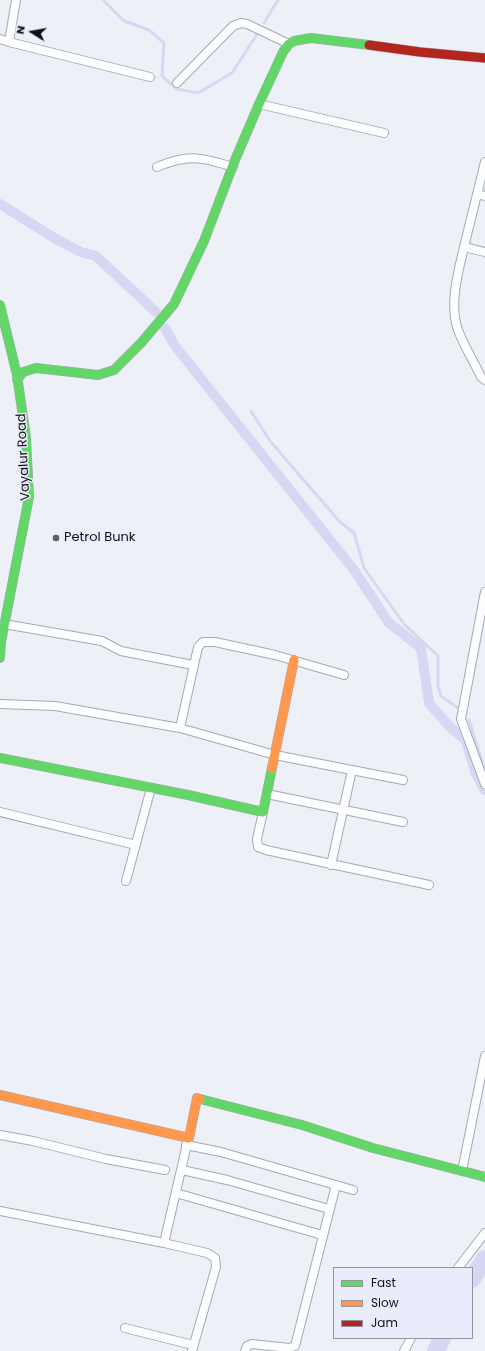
<!DOCTYPE html>
<html>
<head>
<meta charset="utf-8">
<style>
	body { margin:0 }
	#map { position:relative; width:485px; height:1351px; overflow:hidden; background:#eef0f8; font-family:Poppins,sans-serif }
	canvas { display:block }
	.legend { position:absolute; left:333px; top:1267px; width:140px; height:72px; box-sizing:border-box; background:#eaecfc; border:1px solid #9294a1; margin:0; padding:5px 7px; list-style:none; font-size:12px; color:#0f1019 }
	.legend li { display:flex; align-items:center; gap:8px; height:20px }
	.legend b { width:20px; border:1px solid #9294a1 }
	.north { position:absolute; left:12px; top:12px; width:40px; height:40px; -webkit-text-stroke:3px #eaecfc; paint-order:stroke; rotate:281deg; font-size:11px; font-weight:700; line-height:16px; text-align:center; color:#0f1019 }
	.north::after { content:''; display:block; margin:auto; width:14px; height:18px; background:#0f1019; clip-path:polygon(50% 0,100% 100%,50% 72%,0 100%) }
</style>
</head>
<body>
<div id="map">
<canvas width="485" height="1351"></canvas>
<ul class="legend">
<li><b style="height:5px;background:#63d668"></b>Fast</li>
<li><b style="height:5px;background:#ff974d"></b>Slow</li>
<li><b style="height:5px;background:#b3261e"></b>Jam</li>
</ul>
<div class="north">N</div>
</div>
<script>
const ctx = document.querySelector('canvas').getContext('2d');
ctx.lineJoin = 'round';
function strokePath(path, color, width, dash) { ctx.strokeStyle = color; ctx.lineWidth = width; ctx.lineCap = dash ? 'butt' : 'round'; ctx.setLineDash(dash || []); ctx.stroke(path); }
function drawText(font, color, halo, rows, align = 'center') {
  ctx.font = font + ' Poppins,sans-serif'; ctx.lineWidth = 3; ctx.setLineDash([]); ctx.textBaseline = 'middle'; ctx.strokeStyle = halo; ctx.fillStyle = color; for (const [text, x, y, turn = 0] of rows) {
    ctx.save(); ctx.translate(x, y); ctx.rotate((+turn || 0) * Math.PI / 180); ctx.textAlign = isNaN(turn) ? turn : align; if (halo) ctx.strokeText(text, 0, 0); ctx.fillText(text, 0, 0); ctx.restore();
  }
}
const stream = new Path2D(`
	M103,0L124,21L149,30L164,43L162,76L177,89L198,93L232,73L257,34
	M264,23L278,0
	M251,411L270,441L340,522L354,533L364,568L404,624L438,656V686L441,696L458,708
	M469,720L485,771`);
const canal = new Path2D(`
	M0,204L56,239L81,252L96,256L156,312
	M165,328L175,346L354,570L389,623L421,648L429,703L449,726L466,741L476,774L485,790`);
const river = new Path2D(`
	M472,1279L485,1259
	M436,1351L442,1338`);
const street = new Path2D(`
	M0,39L9,42L16,0
	M9,42L150,77
	M177,83L233,26L241,23L247,24L289,44
	M259,104L384,133
	M485,162L464,247L485,252
	M157,167C188,154 202,157 233,167
	M477,194L485,196
	M464,247C458,273 449,304 458,330C464,346 474,362 481,377L485,380
	M485,592L461,719L485,784
	M4,624L102,641L121,651L193,665
	M0,704L55,706L180,728L275,755L403,780
	M180,728L198,647L203,642H215L275,655L344,675
	M267,794L403,822
	M0,812L136,845
	M263,812L257,839L258,847L266,850L429,885
	M331,865L352,770
	M126,881L151,788
	M0,1135L33,1141L106,1159L165,1170
	M186,1145L221,1152L353,1190
	M182,1170L227,1180L329,1209
	M462,1171L485,1056
	M176,1193L322,1235
	M0,1211L164,1243L207,1253L215,1258L216,1267L192,1351
	M164,1243L188,1140
	M458,1268L485,1233
	M125,1328L193,1345
	M245,1351L247,1346L252,1344L289,1348L295,1346L336,1185
	M404,1351L411,1338`);
const fast = new Path2D(`
	M0,305L17,375L26,438L29,497L1,642L0,658
	M17,380L23,372L36,368L98,375L114,370L141,343L174,304L204,241L235,160L259,104L283,52L289,44L294,41L311,38L369,45
	M0,758L188,795L263,812L272,768
	M200,1099L302,1125L373,1148L485,1177`);
const slow = new Path2D(`
	M272,768L294,660
	M0,1095L189,1138L197,1098L200,1099`);
const jam = new Path2D(`
	M369,45L420,52L485,58`);
const markers = [
	[56,538,4,"#5d5e67"]
];
const streetNames = [
	["Vayalur Road",24,457,-93]
];
const poiNames = [
	["Petrol Bunk",64,538]
];
strokePath(stream, '#d6d8f3', 3);
strokePath(canal, '#d6d8f3', 10);
strokePath(river, '#d6d8f3', 18);
strokePath(street, '#a8a8b1', 10);
strokePath(fast, '#a8a8b1', 10);
strokePath(slow, '#a8a8b1', 10);
strokePath(jam, '#a8a8b1', 10);
strokePath(street, '#fcfdfe', 8);
strokePath(fast, '#63d668', 9);
strokePath(slow, '#ff974d', 9);
strokePath(jam, '#b3261e', 9);
for (const [x, y, r, color] of markers) { const dot = new Path2D(); dot.arc(x, y, r, 0, 2 * Math.PI); ctx.fillStyle = color; ctx.fill(dot); strokePath(dot, '#eaecfc', 1.5); }
drawText('13px', '#0f1019', '#eaecfc', streetNames);
drawText('13px', '#0f1019', '#eaecfc', poiNames, 'left');
</script>
</body>
</html>
